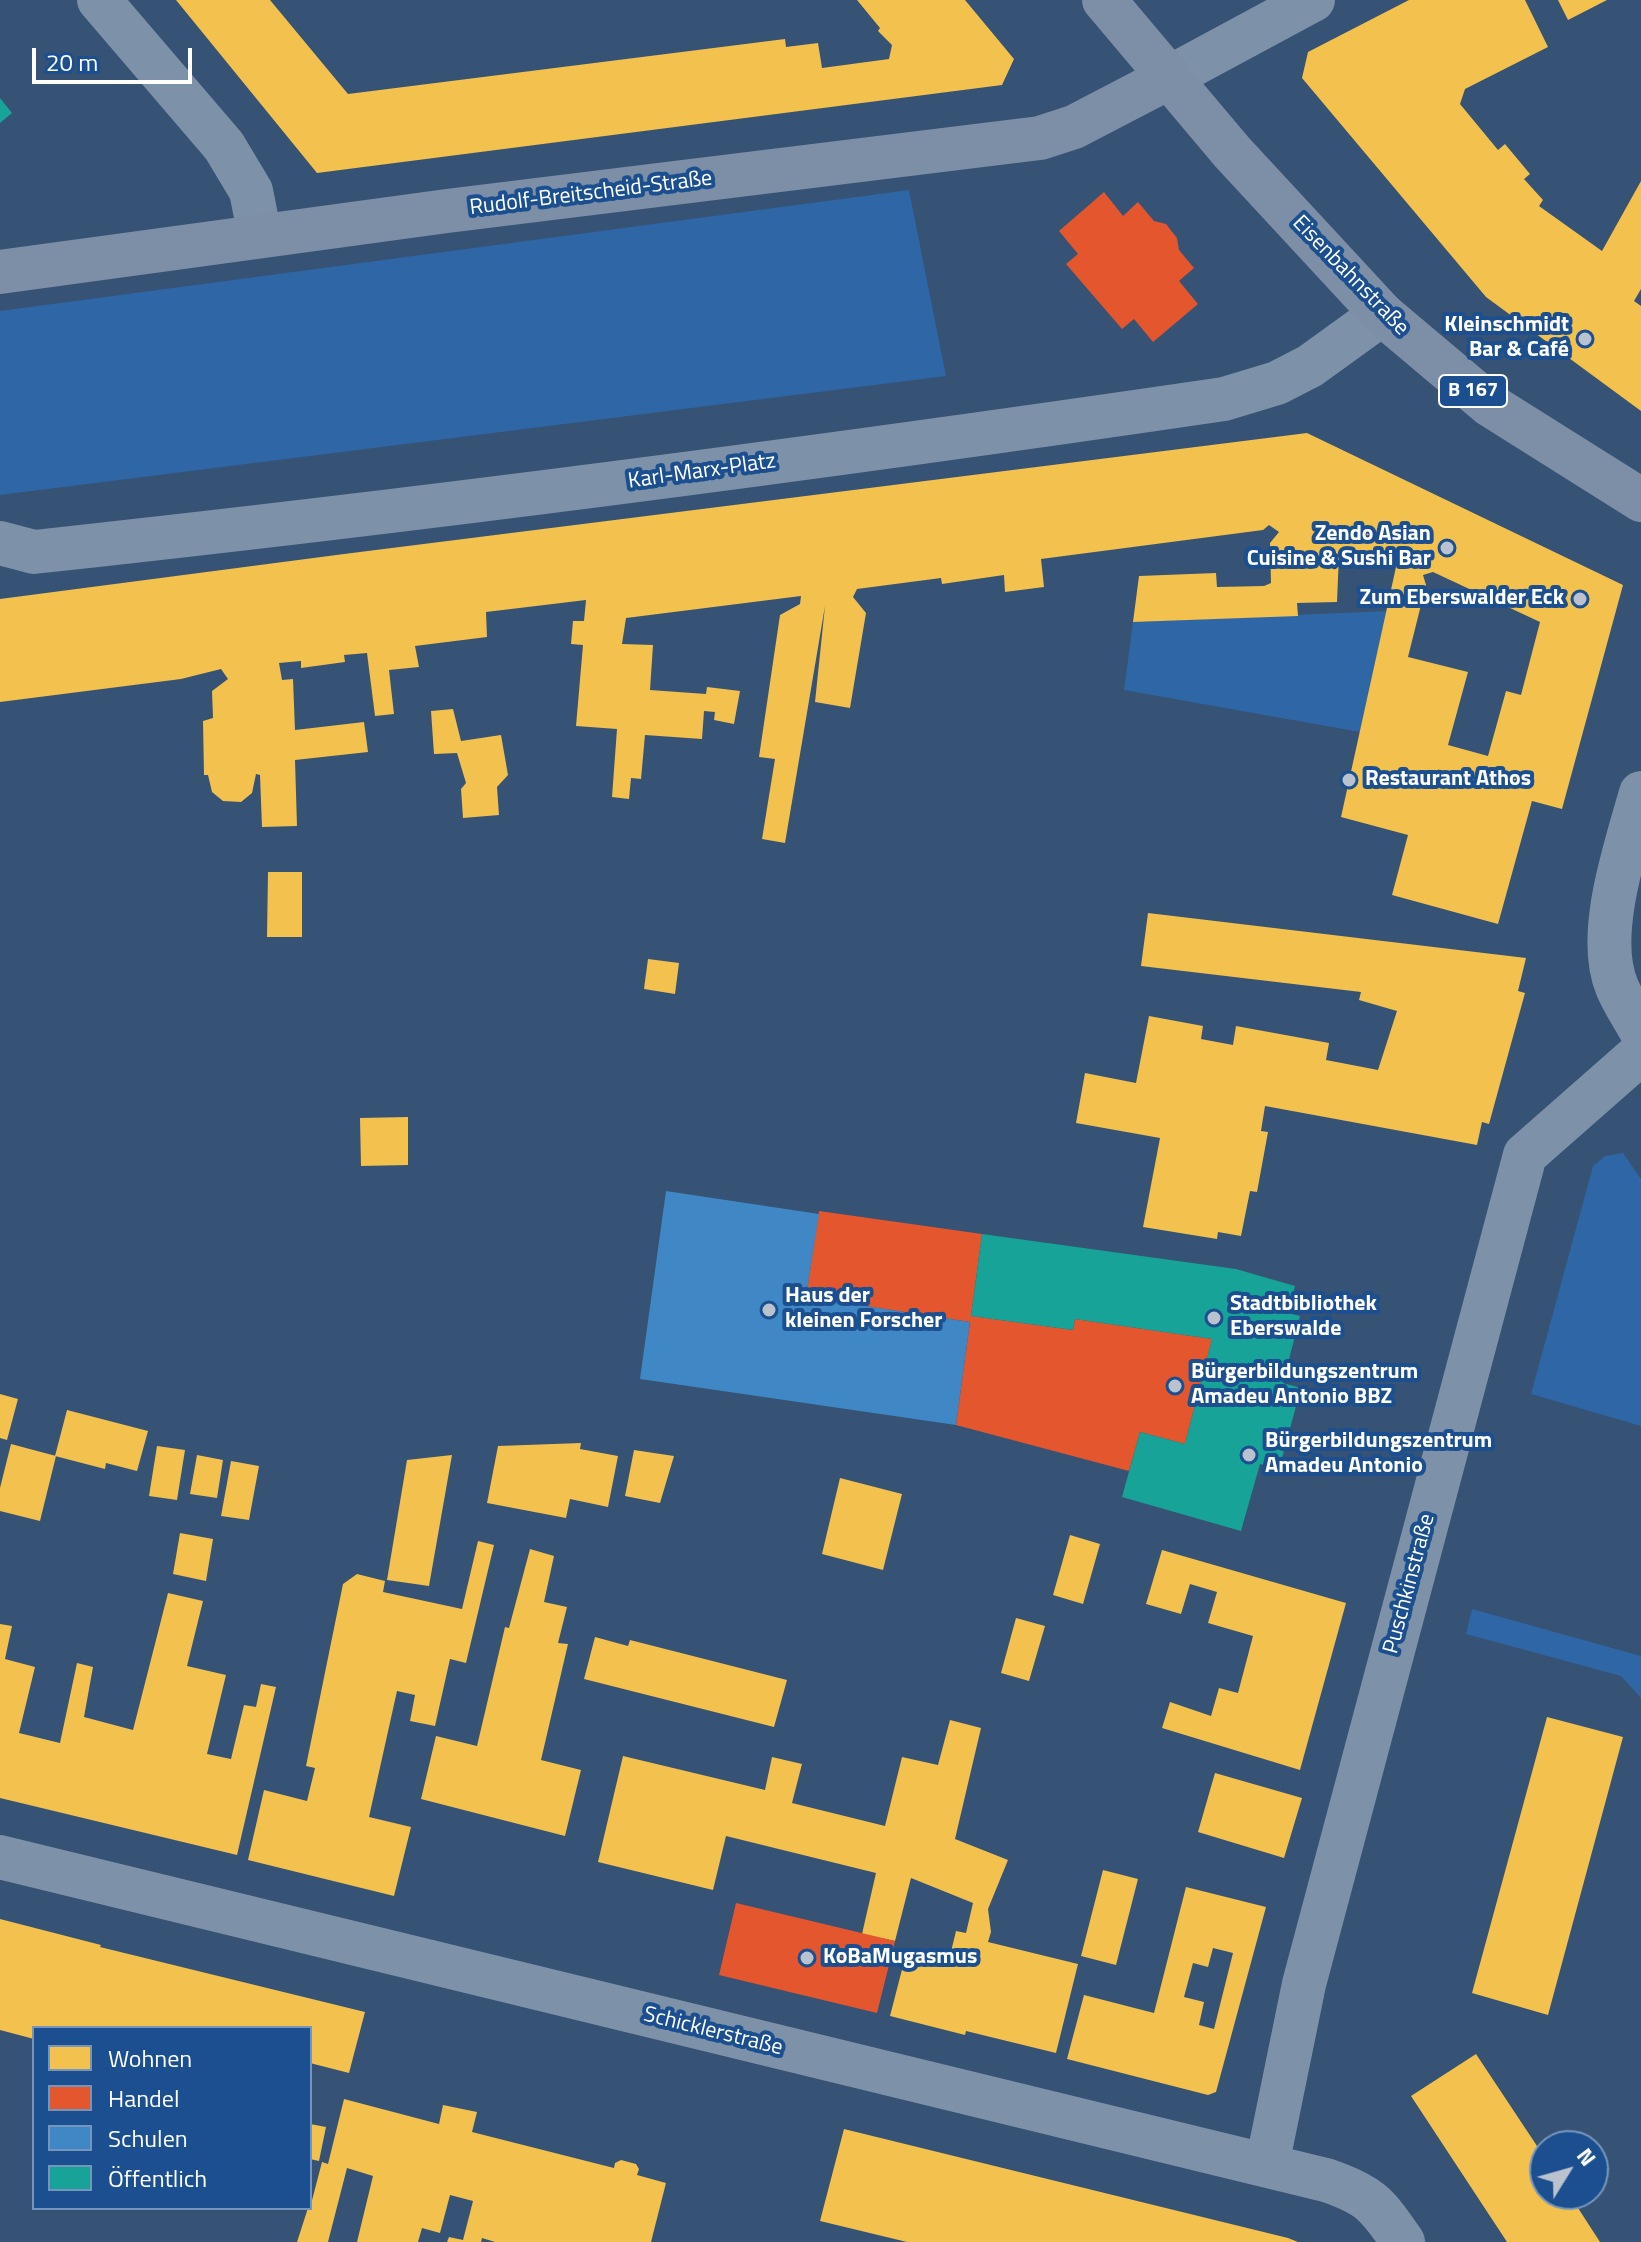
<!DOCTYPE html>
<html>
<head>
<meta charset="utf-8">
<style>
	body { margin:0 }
	#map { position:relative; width:1641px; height:2242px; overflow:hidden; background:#365274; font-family:"Titillium Web",sans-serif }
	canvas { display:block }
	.legend { position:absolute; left:32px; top:2026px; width:280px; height:184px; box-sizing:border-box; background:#1b4f8f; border:2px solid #7695bc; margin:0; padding:10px 14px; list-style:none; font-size:24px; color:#fff }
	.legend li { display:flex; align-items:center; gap:16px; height:40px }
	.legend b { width:40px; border:2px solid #7695bc }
	.north { position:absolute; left:1529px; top:2130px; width:80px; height:80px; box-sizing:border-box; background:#1b4f8f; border:2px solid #7695bc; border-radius:50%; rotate:53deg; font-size:22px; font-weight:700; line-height:32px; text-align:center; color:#fff }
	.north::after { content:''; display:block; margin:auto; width:28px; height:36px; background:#b9c2ce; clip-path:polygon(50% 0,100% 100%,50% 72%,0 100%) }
	.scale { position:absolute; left:32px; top:48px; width:160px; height:36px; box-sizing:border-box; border:4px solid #fff; border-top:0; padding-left:10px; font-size:24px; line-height:28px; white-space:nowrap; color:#fff; -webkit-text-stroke:6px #1b4f8f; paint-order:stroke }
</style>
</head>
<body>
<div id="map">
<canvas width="1641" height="2242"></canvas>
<ul class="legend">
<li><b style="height:22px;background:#f2c14e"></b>Wohnen</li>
<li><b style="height:22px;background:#e4572e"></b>Handel</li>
<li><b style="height:22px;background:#3f88c5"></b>Schulen</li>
<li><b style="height:22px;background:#17a398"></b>Öffentlich</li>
</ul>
<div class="north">N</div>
<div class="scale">20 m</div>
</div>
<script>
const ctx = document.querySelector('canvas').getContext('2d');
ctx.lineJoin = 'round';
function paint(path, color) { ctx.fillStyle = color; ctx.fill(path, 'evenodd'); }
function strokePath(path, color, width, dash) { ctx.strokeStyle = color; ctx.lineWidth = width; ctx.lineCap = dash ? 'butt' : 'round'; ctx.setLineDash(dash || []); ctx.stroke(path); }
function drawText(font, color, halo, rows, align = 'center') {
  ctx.font = font + ' "Titillium Web",sans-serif'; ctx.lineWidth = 8; ctx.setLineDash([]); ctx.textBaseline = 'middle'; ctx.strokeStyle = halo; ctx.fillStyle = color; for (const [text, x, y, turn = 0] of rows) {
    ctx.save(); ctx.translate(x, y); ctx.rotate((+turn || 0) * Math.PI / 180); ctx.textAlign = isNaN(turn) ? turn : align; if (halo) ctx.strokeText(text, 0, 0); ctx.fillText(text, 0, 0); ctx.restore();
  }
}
const green = new Path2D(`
	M909,190L946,376L0,495V311Z
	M1387,611L1360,732L1124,690L1133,622Z
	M1623,1153L1641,1179V1426L1531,1394L1593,1166L1605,1156Z
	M1472,1609L1641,1656V1698L1621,1676L1466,1634Z`);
const homes = new Path2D(`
	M176,0H270L348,94L785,39L786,47L818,43L822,68L889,59L892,45L878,31L880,28L857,0H965L1014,59L1002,85L317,173Z
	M1409,0H1525L1548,47L1465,89L1460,104L1498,150L1505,144L1530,174L1524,179L1543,200L1539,206L1602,251L1641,181V289L1634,301L1641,306V411L1486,297L1302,78L1308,52Z
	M1558,0H1607L1568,20Z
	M1307,433L1623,585L1562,809L1532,801L1498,924L1392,895L1408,835L1341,817L1396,567L1370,566L1339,554L1337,602L1297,603L1298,616L1133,622L1139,576L1216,573L1217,587L1264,586L1271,583L1270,543L1279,532L1269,525L1263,530L1041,559L1044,587L1005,592L1004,575L942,584L941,578L857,589L853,597L866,613L850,708L815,702L825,606L785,843L762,839L775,759L759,757L780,615L800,604L801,596L626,618L622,644L653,645L650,690L706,694L707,687L740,691L734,724L714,720L715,712L704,711L702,739L645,735L641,779L631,778L629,799L612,797L617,729L576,726L583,645L571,644L573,621H584L586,600L486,612L487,637L415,646L419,667L389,670L394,714L375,716L367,653L344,655L345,662L301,668V661L279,663L282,680L293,679L295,730L364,722L368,752L295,760L297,826L262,827L260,775L256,774L252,793L241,802L223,801L212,792L208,775H204L203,721L213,718L212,691L228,679L221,669L181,679L0,702V599L344,554ZM1433,572L1540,622L1521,695L1506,691L1488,756L1448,745L1468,672L1408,657L1426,585L1423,575Z
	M453,709L461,741L501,735L508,775L497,787L499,815L463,818L461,789L466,783L457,753L434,754L431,711Z
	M268,872H302V937H267Z
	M1148,913L1526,958L1518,991L1525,993L1489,1124L1482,1122L1477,1145L1265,1106L1261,1131L1268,1132L1257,1192L1250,1191L1241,1236L1218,1232L1217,1239L1143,1227L1160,1138L1076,1123L1085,1073L1136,1083L1149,1016L1203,1026L1201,1039L1233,1045L1236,1026L1329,1043L1326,1060L1378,1070L1397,1011L1359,1000L1361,992L1141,966Z
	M648,959L679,963L675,994L644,989Z
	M408,1117V1165L361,1166L360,1118Z
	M0,1394L18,1399L7,1440L0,1438Z
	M67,1410L148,1431L137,1471L106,1463L105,1469L55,1456Z
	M581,1443L580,1449L618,1456L608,1507L570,1499L566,1518L487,1503L498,1446Z
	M11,1444L56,1456L40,1521L0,1511V1488Z
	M157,1446L185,1450L177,1500L149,1496Z
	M634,1450L674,1456L660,1503L625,1496Z
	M197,1455L223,1460L217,1498L190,1494Z
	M452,1455L429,1586L387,1580L407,1460Z
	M231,1461L259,1466L249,1520L221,1516Z
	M840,1478L902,1494L883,1570L822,1554Z
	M180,1533L213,1539L206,1581L173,1574Z
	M1070,1535L1100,1544L1083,1604L1053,1595Z
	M478,1541L494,1545L466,1663L450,1659L435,1726L410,1721L415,1695L397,1691L369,1817L411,1827L394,1896L248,1860L264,1790L307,1801L315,1768L306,1766L343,1584L357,1574L385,1581L383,1592L462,1609Z
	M530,1549L554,1556L544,1602L567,1607L558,1643L568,1644L541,1760L581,1770L565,1836L421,1799L436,1736L477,1746L505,1627L509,1628Z
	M1162,1550L1346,1603L1300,1770L1162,1728L1170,1702L1211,1716L1219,1688L1238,1693L1253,1636L1208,1623L1217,1592L1190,1584L1181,1614L1146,1604Z
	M168,1593L203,1601L187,1666L226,1675L207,1754L231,1759L244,1705L256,1707L261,1684L276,1687L237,1855L0,1798V1624L12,1626L5,1659L35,1667L19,1733L60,1743L77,1663L93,1667L84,1717L133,1730Z
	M1016,1618L1045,1626L1029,1681L1001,1673Z
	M595,1637L628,1646L630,1640L787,1680L774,1727L584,1679Z
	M1547,1717L1623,1737L1548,2015L1472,1993Z
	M950,1720L981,1728L955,1839L1008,1860L988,1909L991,1932L988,1942L1078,1964L1056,2053L966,2031L965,2035L890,2016L906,1954L948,1964L956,1931L966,1933L973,1903L911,1878L895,1941L862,1934L876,1873L726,1836L713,1890L598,1862L623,1756L765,1790L772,1757L802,1764L792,1803L885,1826L902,1757L938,1765Z
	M1215,1773L1302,1798L1284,1858L1198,1832Z
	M1103,1870L1138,1879L1116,1965L1081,1956Z
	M1186,1887L1266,1907L1216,2092L1208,2095L1067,2059L1084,1995L1154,2013ZM1213,1948L1233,1953L1214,2029L1199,2025L1204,2002L1184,1997L1193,1963L1208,1967Z
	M0,1919L101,1945L100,1947L365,2012L349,2073L310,2063V2028H34V2039L0,2030Z
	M1476,2054L1545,2158V2194H1569L1600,2242H1507L1411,2096Z
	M344,2099L439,2124L443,2105L477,2112L472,2132L614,2168L615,2163L621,2160L636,2164L639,2169L637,2175L666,2183L651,2242H495L482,2238L481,2242H447L449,2237L463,2240L473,2201L450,2195L440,2233L422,2228L418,2242H357L373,2176L347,2168L328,2242H297L308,2208H310L322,2162L328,2164Z
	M310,2124L326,2127L319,2161L310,2159Z
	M844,2129L1288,2238L1298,2242H907L820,2221Z`);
const shops = new Path2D(`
	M1104,192L1123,216L1138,202L1154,221L1166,224L1177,238L1179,250L1194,268L1179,281L1198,304L1153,342L1134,319L1122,329L1066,264L1078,254L1059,231Z
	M819,1211L982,1234L971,1316L1073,1330L1075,1319L1212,1339L1185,1444L1140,1432L1129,1471L956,1425L970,1322L806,1297Z
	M736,1903L895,1941L877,2013L719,1975Z`);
const schools = new Path2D(`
	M666,1191L819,1214L806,1297L970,1322L956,1425L640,1379Z`);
const public = new Path2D(`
	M0,98L12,113L0,123Z
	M982,1234L1236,1269L1295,1286L1288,1313L1300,1316L1283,1383L1301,1388L1279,1469L1260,1464L1241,1531L1122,1497L1140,1432L1185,1444L1212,1339L1075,1319L1073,1330L971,1316Z`);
const minor = new Path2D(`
	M99,0L224,146L251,191L260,236
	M1170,77L1313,0
	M0,543L34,552C432,509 828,457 1224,399L1277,383L1310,366L1382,314
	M1641,793C1626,846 1595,935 1617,987C1623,1002 1633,1016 1641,1031
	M0,1857L1326,2180C1370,2195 1377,2204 1403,2242
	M1267,2165L1304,1984L1525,1155L1641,1053`);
const major = new Path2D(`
	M1104,0L1232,152L1382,314L1490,405L1641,500
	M0,272L447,211L1040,138L1074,127L1170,77`);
const markers = [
	[1585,339,8,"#b9c2ce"],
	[1447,548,8,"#b9c2ce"],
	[1580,599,8,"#b9c2ce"],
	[1349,780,8,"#b9c2ce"],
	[769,1310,8,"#b9c2ce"],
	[1214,1318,8,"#b9c2ce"],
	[1175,1386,8,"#b9c2ce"],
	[1249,1455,8,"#b9c2ce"],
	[807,1958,8,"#b9c2ce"]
];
const shields = [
	[1473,391,68]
];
const shieldNames = [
	["B 167",1473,391]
];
const streetNames = [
	["Rudolf-Breitscheid-Straße",591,194,-7],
	["Eisenbahnstraße",1350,276,46],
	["Karl-Marx-Platz",702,472,-8],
	["Puschkinstraße",1410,1584,-75],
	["Schicklerstraße",713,2032,14]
];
const poiNames = [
	["Kleinschmidt",1569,326,"right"],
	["Bar & Café",1569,351,"right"],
	["Zendo Asian",1431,535,"right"],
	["Cuisine & Sushi Bar",1431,560,"right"],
	["Zum Eberswalder Eck",1564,599,"right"],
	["Restaurant Athos",1365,780],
	["Haus der",785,1297],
	["kleinen Forscher",785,1322],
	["Stadtbibliothek",1230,1305],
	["Eberswalde",1230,1330],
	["Bürgerbildungszentrum",1191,1373],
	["Amadeu Antonio BBZ",1191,1398],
	["Bürgerbildungszentrum",1265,1442],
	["Amadeu Antonio",1265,1467],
	["KoBaMugasmus",823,1958]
];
paint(green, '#2f66a5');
paint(homes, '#f2c14e');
paint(shops, '#e4572e');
paint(schools, '#3f88c5');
paint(public, '#17a398');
strokePath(minor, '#7d92a8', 44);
strokePath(major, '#7d8ea7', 44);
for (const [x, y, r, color] of markers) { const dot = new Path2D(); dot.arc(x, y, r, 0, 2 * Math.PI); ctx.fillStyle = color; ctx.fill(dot); strokePath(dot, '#1b4f8f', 3); }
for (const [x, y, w] of shields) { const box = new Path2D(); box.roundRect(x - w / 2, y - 16, w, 32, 6); ctx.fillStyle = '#1b4f8f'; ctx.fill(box); strokePath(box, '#fff', 2); }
drawText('bold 20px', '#fff', null, shieldNames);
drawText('22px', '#fff', '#1b4f8f', streetNames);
drawText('bold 22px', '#fff', '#1b4f8f', poiNames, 'left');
</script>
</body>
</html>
